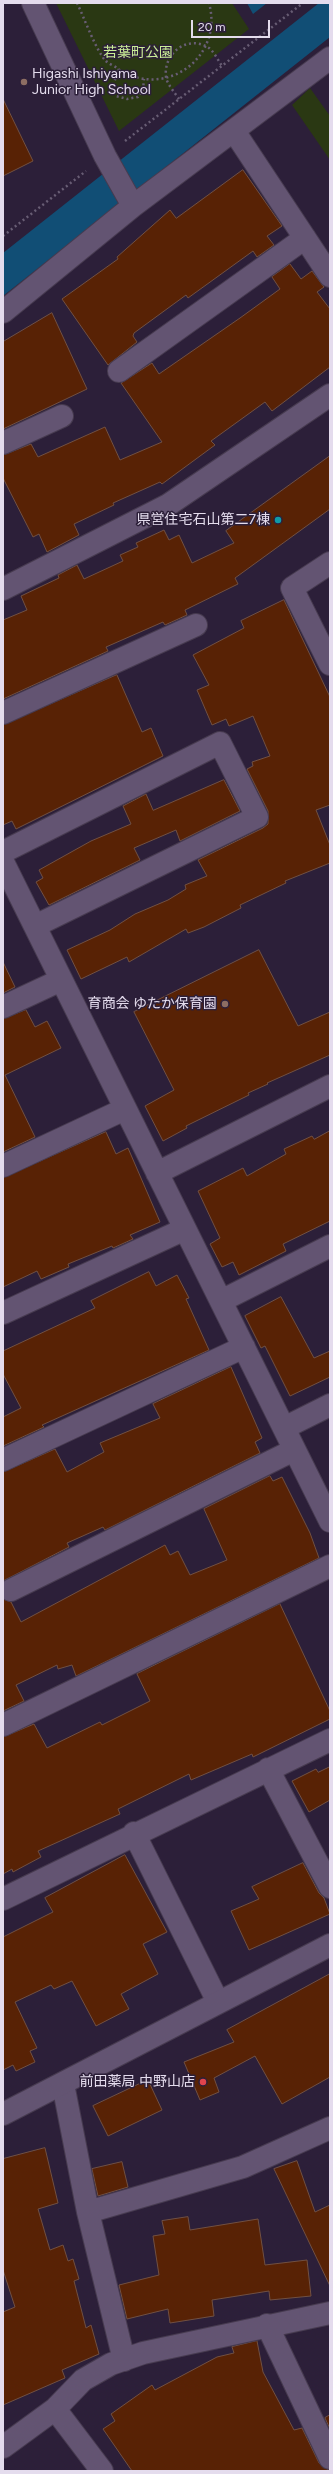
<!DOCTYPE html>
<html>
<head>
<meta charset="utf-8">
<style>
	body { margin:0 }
	#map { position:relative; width:333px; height:2474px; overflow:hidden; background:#2c1f39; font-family:Figtree,sans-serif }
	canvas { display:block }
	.frame { position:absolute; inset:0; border:4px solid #e4dced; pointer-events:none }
	.scale { position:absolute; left:191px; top:20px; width:79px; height:18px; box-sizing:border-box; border:2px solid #e4dced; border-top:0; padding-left:5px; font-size:12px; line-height:14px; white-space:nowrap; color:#e4dced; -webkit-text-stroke:3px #2c1f39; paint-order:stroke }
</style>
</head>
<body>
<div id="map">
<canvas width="333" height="2474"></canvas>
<div class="frame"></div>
<div class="scale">20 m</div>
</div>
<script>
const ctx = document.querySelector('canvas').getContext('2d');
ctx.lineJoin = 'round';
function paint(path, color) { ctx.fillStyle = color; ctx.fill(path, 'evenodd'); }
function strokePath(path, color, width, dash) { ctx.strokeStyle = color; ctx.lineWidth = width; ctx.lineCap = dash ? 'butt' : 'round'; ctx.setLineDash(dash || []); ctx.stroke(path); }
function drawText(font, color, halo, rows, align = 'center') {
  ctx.font = font + ' Figtree,"Noto Sans JP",sans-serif'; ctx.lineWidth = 3; ctx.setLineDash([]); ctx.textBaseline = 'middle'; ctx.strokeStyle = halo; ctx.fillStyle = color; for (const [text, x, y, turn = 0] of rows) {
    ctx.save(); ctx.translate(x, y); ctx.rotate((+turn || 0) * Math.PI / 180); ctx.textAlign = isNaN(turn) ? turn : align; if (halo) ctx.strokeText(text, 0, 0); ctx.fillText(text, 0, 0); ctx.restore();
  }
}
const green = new Path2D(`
	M56,3H232L249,29L119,131Z
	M310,88L330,116V160L292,105Z`);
const water = new Path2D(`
	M247,3H267L253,14Z
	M319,3H330V37L3,296V253Z`);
const building = new Path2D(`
	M3,99L33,161L3,176Z
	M243,170L282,226L267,236L274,245L257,257L253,251L188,298L186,295L134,333L133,336L137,342L108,365L62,299L118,259L117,257L170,210L176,218Z
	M290,264L301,279L312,271L324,287L317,292L330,309V367L272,411L265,402L211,441L215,445L162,484L160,482L113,503L114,505L74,524L79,535L47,552L39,534L33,537L3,478V455L31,444L38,457L105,427L120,460L162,442L121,383L152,363L159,374L240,318L280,289L272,277Z
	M52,313L87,389L3,429V342Z
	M330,456V509L235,578L238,584L185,610L187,615L165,625L163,622L106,647L108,651L3,699V620L27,610L21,596L59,578L58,575L77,565L84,579L123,561L120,555L138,547L136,543L164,530L169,540L179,535L192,563L234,543L226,531Z
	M284,600L330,697V805L316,810L330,845V863L285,881L286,883L240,905L241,908L204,927L188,933L186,929L129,962L127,957L81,979L67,950L110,930L135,914L168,900L186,889L185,885L207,876L198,860L263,828L268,824V811L247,769L253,766L252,762L270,756L253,716L229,726L226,719L212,725L197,690L209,685L193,655L244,628L241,621Z
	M117,675L142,732L151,728L163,756L16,829L12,821L3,825V725Z
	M224,780L240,811L180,841L176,830L134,848L140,860L49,905L36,882L43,878L39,870L91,841L131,824L123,806L146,794L153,810Z
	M259,950L298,1026L330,1012V1055L267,1083L268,1084L248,1093L249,1095L186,1126L187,1128L163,1141L145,1106L174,1090L134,1012Z
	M3,962L15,987L3,993Z
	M26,1010L35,1027L47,1021L61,1048L5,1075L35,1137L3,1152V1019Z
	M330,1131V1221L283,1244L286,1251L239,1275L233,1262L222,1267L210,1244L220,1238L198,1191L243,1168L247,1176L286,1154L284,1149L312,1136L314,1139Z
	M106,1132L116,1154L128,1148L160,1222L130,1235L133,1239L113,1248L112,1246L68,1264L69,1267L41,1279L37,1271L3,1287V1178Z
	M149,1272L156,1286L177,1275L189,1298L186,1299L209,1350L42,1425L44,1427L3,1446V1417L21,1408L3,1374V1351L95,1308L91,1301Z
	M281,1297L314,1358L330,1351V1377L290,1396L265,1346L261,1348L245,1316Z
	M231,1367L262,1438L255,1442L260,1453L105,1530L103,1527L67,1543L69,1547L3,1581V1472L55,1449L67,1472L104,1452L100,1443L160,1418L153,1404Z
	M270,1476L273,1481L282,1477L310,1533L319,1558L76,1676L72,1665L58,1669L57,1665L16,1685L24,1701L3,1711V1599L11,1602L21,1622L165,1545L170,1555L178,1551L190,1575L227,1560L204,1509Z
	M280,1604L330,1711V1719L253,1757L252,1754L191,1780L189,1774L118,1809L120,1814L38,1851L41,1857L13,1872L12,1869L3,1874V1737L34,1724L47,1748L100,1722L102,1725L150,1701L137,1674Z
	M330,1767V1800L309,1812L292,1781L316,1769L318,1772Z
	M125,1855L167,1932L143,1944L158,1974L121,1994L129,2009L96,2026L72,1981L54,1989L51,1985L15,2002L37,2048L30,2051L35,2062L16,2071L13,2065L3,2070V1937L53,1912L45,1898Z
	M303,1863L319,1893L324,1898L330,1914L249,1950L231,1911L259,1899L252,1887Z
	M330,1974V2077L282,2104L255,2056L214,2078L219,2092L200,2100L184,2062L234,2042L227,2030Z
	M148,2080L162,2110L108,2136L93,2106Z
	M45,2148L58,2203L38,2209L50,2250L63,2245L68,2261L73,2259L79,2279L74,2281L86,2328L91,2325L99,2354L62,2370L65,2378L3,2405V2312L15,2307L3,2270V2159Z
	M297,2161L315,2212L330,2205V2286L274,2169Z
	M122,2162L128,2187L98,2196L92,2169Z
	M188,2217L190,2230L258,2219L265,2265L307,2260L311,2296L270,2300L269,2291L212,2300L214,2316L170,2323L168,2309L127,2319L119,2285L159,2275L153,2236L165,2234L162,2221Z
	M257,2341L263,2372L294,2430L302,2428L319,2463L330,2471H132L103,2429L115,2421L111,2414L152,2385L155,2390L217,2357L234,2353L232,2347Z
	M330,2415V2429L325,2418Z`);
const path = new Path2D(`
	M77,3C84,17 96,51 106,61C109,64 115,66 118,69C166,100 224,57 209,3
	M119,69L112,88L116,96L127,99L138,97L143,90L144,79
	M179,99C175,93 167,84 166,77C163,53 188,34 209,48C214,52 218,60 222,66
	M125,141L303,3
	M3,236L86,171`);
const street = new Path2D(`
	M33,3L105,156L133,206
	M234,131L330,276
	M3,312L133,206L330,58
	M119,371L305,238
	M3,443L62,416
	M330,563L292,588L330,664
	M3,589L168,505L330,395
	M3,713L196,625
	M3,852L220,743L257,817L35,926
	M3,862L330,1521
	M3,1007L61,980
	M3,1166L125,1109
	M157,1173L330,1086
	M221,1301L330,1246
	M3,1313L185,1229
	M284,1428L330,1405
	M3,1460L244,1347
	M11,1590L294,1450
	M3,1725L330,1566
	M268,1769L330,1887
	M134,1833L218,2002
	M3,1899L330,1740
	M63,2084L88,2212L124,2360
	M88,2212L243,2167L330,2128
	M267,2325L330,2458
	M55,2409L102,2471
	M3,2447L55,2409L83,2380L111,2364L143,2353L330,2313`);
const secondary = new Path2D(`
	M3,2114L330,1945`);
const markers = [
	[24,82,4,"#8d6e63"],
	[278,520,4,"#0f9aa8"],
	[225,1004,4,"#8d6e63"],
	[203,2082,4,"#e0444e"]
];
const parkNames = [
	["若葉町公園",138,53]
];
const poiNames = [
	["Higashi Ishiyama",32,74,"left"],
	["Junior High School",32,90,"left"],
	["県営住宅石山第二7棟",270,520],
	["育商会 ゆたか保育園",217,1004],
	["前田薬局 中野山店",195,2082]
];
paint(green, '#2a3813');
paint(water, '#114e75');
paint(building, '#582205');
strokePath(building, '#715042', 1);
strokePath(street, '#473b50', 24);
strokePath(secondary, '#473b50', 24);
strokePath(path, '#685d74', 2.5, [2, 3]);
strokePath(street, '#635472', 22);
strokePath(secondary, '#635472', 22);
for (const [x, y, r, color] of markers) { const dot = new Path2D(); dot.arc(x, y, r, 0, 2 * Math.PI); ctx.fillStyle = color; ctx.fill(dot); strokePath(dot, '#2c1f39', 1.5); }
drawText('14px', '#c9ed96', '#2c1f39', parkNames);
drawText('14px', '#e4dced', '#2c1f39', poiNames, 'right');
</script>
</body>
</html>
